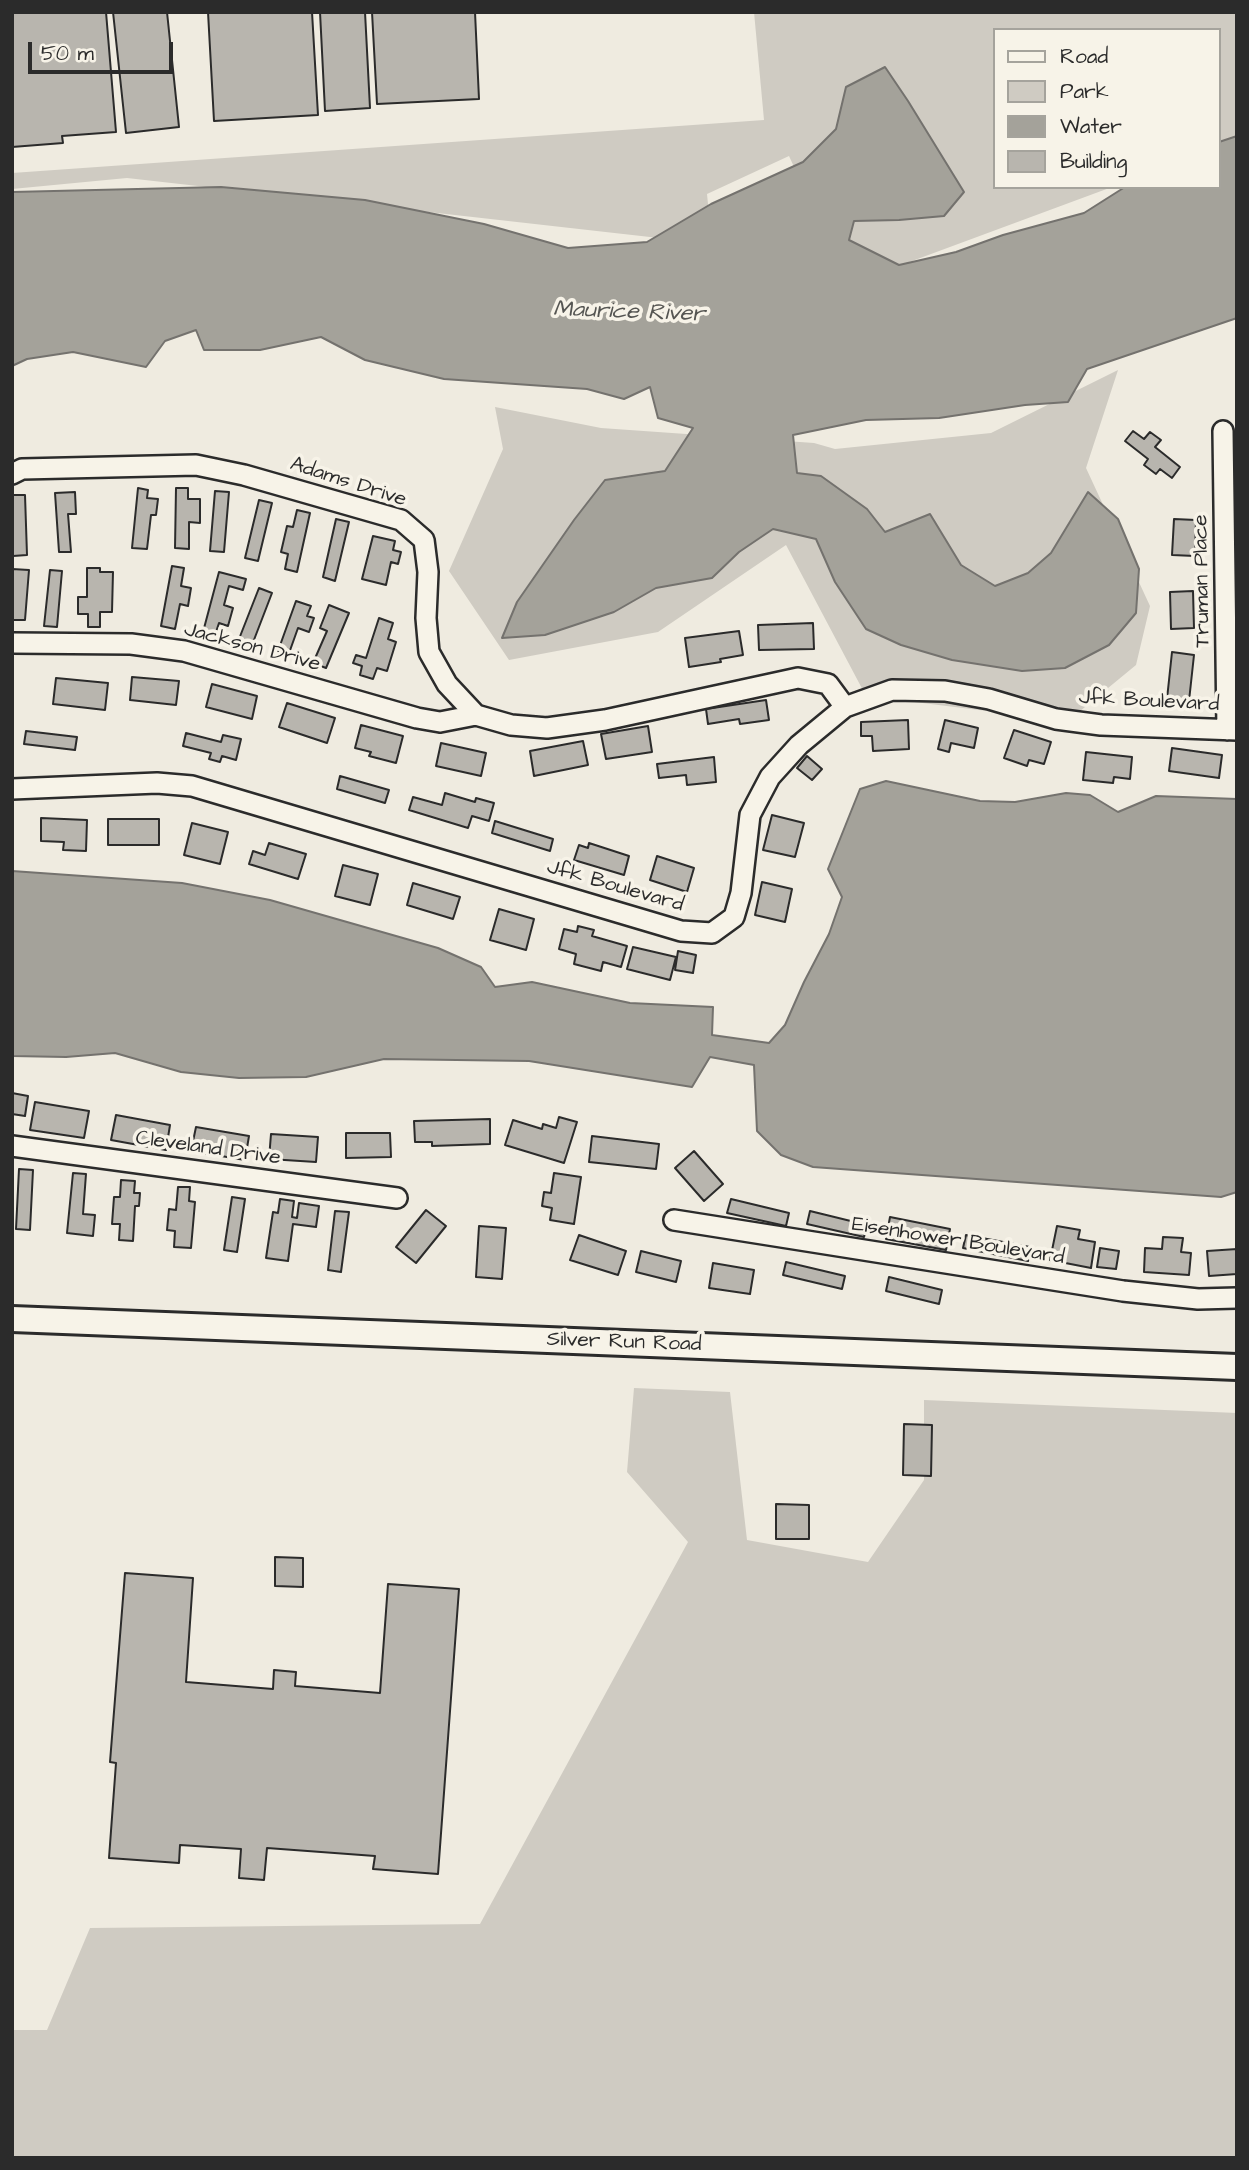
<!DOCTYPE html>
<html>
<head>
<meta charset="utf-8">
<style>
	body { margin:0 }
	#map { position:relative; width:1249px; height:2170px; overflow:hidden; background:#efebe0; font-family:"Architects Daughter",sans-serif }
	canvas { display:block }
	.frame { position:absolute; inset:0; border:14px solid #2b2b2b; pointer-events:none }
	.legend { position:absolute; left:993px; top:28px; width:228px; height:161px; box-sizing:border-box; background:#f7f3e8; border:2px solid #a5a39c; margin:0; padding:9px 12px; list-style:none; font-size:21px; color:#2b2b2b }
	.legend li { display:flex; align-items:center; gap:14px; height:35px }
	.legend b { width:35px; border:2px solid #a5a39c }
	.scale { position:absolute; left:28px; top:42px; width:145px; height:32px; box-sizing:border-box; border:4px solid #2b2b2b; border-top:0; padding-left:9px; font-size:21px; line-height:24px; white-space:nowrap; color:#2b2b2b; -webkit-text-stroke:5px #f7f3e8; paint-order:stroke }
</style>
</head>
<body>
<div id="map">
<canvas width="1249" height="2170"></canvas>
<div class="frame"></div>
<ul class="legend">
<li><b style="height:9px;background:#f7f3e8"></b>Road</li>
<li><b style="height:19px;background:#cfcbc2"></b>Park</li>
<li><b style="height:19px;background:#a4a29a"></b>Water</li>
<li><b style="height:19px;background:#b8b5ae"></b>Building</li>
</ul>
<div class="scale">50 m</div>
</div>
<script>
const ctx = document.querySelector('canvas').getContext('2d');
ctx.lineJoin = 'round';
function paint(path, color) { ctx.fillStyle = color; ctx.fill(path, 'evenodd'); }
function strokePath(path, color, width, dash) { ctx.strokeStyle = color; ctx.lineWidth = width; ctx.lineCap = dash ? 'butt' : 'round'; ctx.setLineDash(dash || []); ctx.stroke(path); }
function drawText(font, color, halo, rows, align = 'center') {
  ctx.font = font + ' "Architects Daughter",sans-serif'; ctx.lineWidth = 7; ctx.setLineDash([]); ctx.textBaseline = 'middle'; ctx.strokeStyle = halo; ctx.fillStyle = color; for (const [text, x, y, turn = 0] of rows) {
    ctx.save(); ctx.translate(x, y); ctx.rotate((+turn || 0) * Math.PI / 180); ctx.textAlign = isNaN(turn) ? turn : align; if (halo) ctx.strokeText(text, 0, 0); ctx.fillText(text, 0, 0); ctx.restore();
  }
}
const green = new Path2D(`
	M754,12H1237V141L1219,147V30H995V187H1112L877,274L834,254L789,156L707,194L712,244L127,178L12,189V173L764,120Z
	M1118,370L1086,468L1150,606L1136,665L1068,721L866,696L786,545L658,632L509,660L449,571L503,449L495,407L601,428L814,443L835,449L991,433Z
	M634,1388L730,1392L747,1540L868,1562L924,1480V1400L1237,1413V2158H12V2030H47L90,1928L480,1924L688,1542L627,1472Z`);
const water = new Path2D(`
	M885,67L908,101L964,192L944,216L899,220L854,221L849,240L899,265L956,252L1003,235L1084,213L1125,187H1219V142L1237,136V318L1087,369L1068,402L1025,405L939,418L866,420L793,435L797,473L821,476L867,509L885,532L930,514L961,565L995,586L1028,573L1051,553L1088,492L1118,519L1139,569L1136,613L1109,645L1065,668L1022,671L952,660L901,645L866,629L835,582L816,539L773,529L739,552L712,578L656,588L614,612L545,635L502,638L517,602L574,520L605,480L665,471L693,428L658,418L650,387L624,399L587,389L444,379L365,360L321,337L260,350H204L196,330L165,341L146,367L73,352L27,359L12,366V192L221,187L365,200L484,224L568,248L647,242L711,204L803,162L836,129L846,87Z
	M886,781L980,801L1015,802L1066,793L1090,795L1118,812L1156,796L1237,799V1192L1221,1197L813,1167L781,1155L757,1131L754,1065L710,1057L692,1087L529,1061L384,1059L306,1077L239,1078L181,1072L115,1053L66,1057L12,1056V871L182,883L270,900L438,948L481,967L495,987L532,982L630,1003L713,1007L712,1035L769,1043L785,1025L804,982L829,934L842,897L828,869L860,789Z`);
const building = new Path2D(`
	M12,12H106L116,132L62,136L63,143L12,147Z
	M113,12H167L179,127L126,133Z
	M208,12H312L318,115L214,121Z
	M320,12H365L370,108L325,111Z
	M372,12H475L479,99L377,104Z
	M1133,431L1144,439L1150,432L1161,440L1155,447L1180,467L1172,478L1160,469L1156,474L1144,465L1148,459L1125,441Z
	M138,488L148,490L147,498L158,499L156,515H151L147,549L132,548Z
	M176,488H188V499H200V523L189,522V549L175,548Z
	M215,491L229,492L224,552L210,551Z
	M75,492L76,514H68L71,552H59L55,493Z
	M12,495H25L27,555L13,556Z
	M259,500L272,503L258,561L245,558Z
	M297,510L310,513L297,572L285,569L288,554L281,552L287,526L293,527Z
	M336,519L349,522L335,581L323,577Z
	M1174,519L1196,520L1195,556L1172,555Z
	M373,536L395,541L393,550L401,552L398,564L391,562L386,585L362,579Z
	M172,566L184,568L181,586L191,588L188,606L180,604L175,629L161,626Z
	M87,568H100V572H113L112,612H100V627H88V614H78V597H87Z
	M12,569L29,570L25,620H12Z
	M50,570L62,571L57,627L44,626Z
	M219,572L246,579L243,590L229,586L224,605L233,608L228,626L219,623L215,635L203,632Z
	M259,588L272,593L252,645L239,639Z
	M1193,591L1194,628L1171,629L1170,592Z
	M296,601L311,606L307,616L314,618L309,632L298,628L288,656L278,651Z
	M329,605L349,613L326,668L313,663L327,631L320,628Z
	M379,618L393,623L388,639L396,642L387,671L377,668L373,679L360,675L362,666L353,663L356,655L366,658Z
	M813,623L814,649L759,650L758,625Z
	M739,631L743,655L720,659L721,662L689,667L685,638Z
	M1172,652L1194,655L1189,701L1167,699Z
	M132,677L179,681L176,705L130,700Z
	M56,678L108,683L105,710L53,704Z
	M212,684L257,696L252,719L206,707Z
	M766,700L769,720L740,724L739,719L708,724L706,709Z
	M287,703L335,718L327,743L279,727Z
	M908,720L909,749L873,751L872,736H861V722Z
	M945,720L978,728L974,748L951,743L949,752L938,749Z
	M361,725L403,736L396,763L369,756L371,752L355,748Z
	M648,726L652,752L606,759L601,734Z
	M1014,730L1051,742L1044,764L1029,760L1027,766L1004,758Z
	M26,731L77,737L75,750L24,744Z
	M186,733L221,742L223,735L241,739L236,760L222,756L220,762L209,759L211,753L183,746Z
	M583,741L588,765L534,776L530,751Z
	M441,743L486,753L481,776L436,766Z
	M1172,748L1222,755L1219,778L1169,771Z
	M1086,752L1132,757L1130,779L1114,777L1113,783L1083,780Z
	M807,756L822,769L812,780L797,768Z
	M714,757L716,782L687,785L686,775L659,778L657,764Z
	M340,776L389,790L385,803L337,789Z
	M445,793L475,802L476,798L494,803L489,821L472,816L468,828L409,810L413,797L442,805Z
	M772,815L804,823L795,857L763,850Z
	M41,818L87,820L86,851L63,850L64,842L41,841Z
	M108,819H159V845H108Z
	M495,821L553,839L550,851L492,833Z
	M192,823L228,832L220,864L184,855Z
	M269,843L306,854L298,879L249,864L253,851L265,855Z
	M589,843L629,856L624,875L574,860L579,845L588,848Z
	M657,856L694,868L687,892L650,880Z
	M343,865L378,874L370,905L335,896Z
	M762,882L792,889L785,922L755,915Z
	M413,883L460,897L453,919L407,905Z
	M499,909L534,919L526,950L490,940Z
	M578,926L594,930L592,936L627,946L621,967L603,962L601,971L574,964L576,954L559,949L564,929L577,932Z
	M633,947L676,957L670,980L627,969Z
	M678,951L696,955L693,973L675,970Z
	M12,1093L28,1096L25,1116L12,1114Z
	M35,1102L89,1111L84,1138L30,1130Z
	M116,1115L170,1125L166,1150L111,1140Z
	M559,1117L577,1122L564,1163L505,1145L513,1120L542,1129L543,1124L556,1128Z
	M490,1119V1144L432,1146V1142H415L414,1121Z
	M196,1127L249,1136L245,1160L191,1151Z
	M346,1133H390L391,1157L346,1158Z
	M271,1134L318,1137L316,1162L269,1159Z
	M592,1136L659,1144L656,1169L589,1162Z
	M694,1151L723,1184L704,1201L675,1168Z
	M19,1169L33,1170L30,1230L16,1229Z
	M73,1173L86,1174L83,1214L95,1215L93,1236L67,1233Z
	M554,1173L581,1177L574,1224L550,1220L552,1208L542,1206L544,1192L551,1193Z
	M121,1180L135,1181L134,1193H140L139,1206H135L133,1241L119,1240L120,1224H112L114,1197H120Z
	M178,1187H190L189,1201L195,1202L191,1248L174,1247L175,1231L167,1230L169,1209L176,1210Z
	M232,1197L245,1199L237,1252L224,1250Z
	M280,1199L294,1201L292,1217L297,1218L299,1203L319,1206L316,1227L293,1224L288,1261L266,1258L273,1212L278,1213Z
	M731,1199L789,1213L786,1226L727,1213Z
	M426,1210L446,1226L416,1263L396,1247Z
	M335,1211L349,1212L341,1272L328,1270Z
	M810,1211L867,1225L864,1237L807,1224Z
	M890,1217L950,1229L946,1250L886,1239Z
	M479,1226L506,1228L502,1279L476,1277Z
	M1057,1226L1080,1230L1078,1239L1095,1242L1091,1268L1050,1260Z
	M579,1235L626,1251L618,1275L570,1260Z
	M966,1235L1030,1247L1028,1261L963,1248Z
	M1163,1237L1183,1238L1181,1252L1191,1253L1189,1275L1144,1272L1145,1248L1162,1249Z
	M1100,1248L1119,1251L1116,1269L1097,1267Z
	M1237,1249V1274L1209,1276L1207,1251Z
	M641,1251L681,1261L676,1282L636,1272Z
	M786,1262L845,1276L842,1289L783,1275Z
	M713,1263L754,1270L750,1294L709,1288Z
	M889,1277L942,1290L939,1304L886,1291Z
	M904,1424L932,1425L931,1476L903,1475Z
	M776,1504L809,1505V1539H776Z
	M275,1557L303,1558V1587L275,1586Z
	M125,1573L193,1578L186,1682L273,1689L274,1670L296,1672L295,1686L380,1693L388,1584L459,1589L438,1874L373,1869L375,1856L267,1848L264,1880L239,1878L241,1849L180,1845L179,1863L109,1858L116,1763L110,1762Z`);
const minor = new Path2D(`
	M1223,431L1227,730
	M12,474L22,469L196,465L244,475L401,520L424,540L428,572L426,618L429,652L447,684L476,715L511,725L547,728L605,720L798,678L828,684L845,707
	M12,643L131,644L184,651L417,718L440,722L476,715
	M12,789L157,783L192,786L681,931L712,933L734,917L741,893L750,815L770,777L799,745L845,707L892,690L945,691L989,699L1056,719L1101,725L1237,730
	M12,1146L397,1198
	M674,1220L1123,1291L1198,1299L1237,1298`);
const major = new Path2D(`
	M12,1319L1237,1367`);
const streetNames = [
	["Adams Drive",348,483,18],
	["Truman Place",1203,581,-91],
	["Jackson Drive",252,648,15],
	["Jfk Boulevard",1149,702,3],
	["Jfk Boulevard",615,887,16],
	["Cleveland Drive",208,1149,8],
	["Eisenhower Boulevard",958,1242,9],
	["Silver Run Road",624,1343,2]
];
const waterNames = [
	["Maurice River",629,313,2]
];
paint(green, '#cfcbc2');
paint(water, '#a4a29a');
strokePath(water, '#74726e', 2);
paint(building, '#b8b5ae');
strokePath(building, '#2b2b2b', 2);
strokePath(minor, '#2b2b2b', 24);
strokePath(major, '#2b2b2b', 30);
strokePath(minor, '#f7f3e8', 19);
strokePath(major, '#f7f3e8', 24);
drawText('21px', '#2b2b2b', '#f7f3e8', streetNames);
drawText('italic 23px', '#555552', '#f7f3e8', waterNames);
</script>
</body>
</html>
